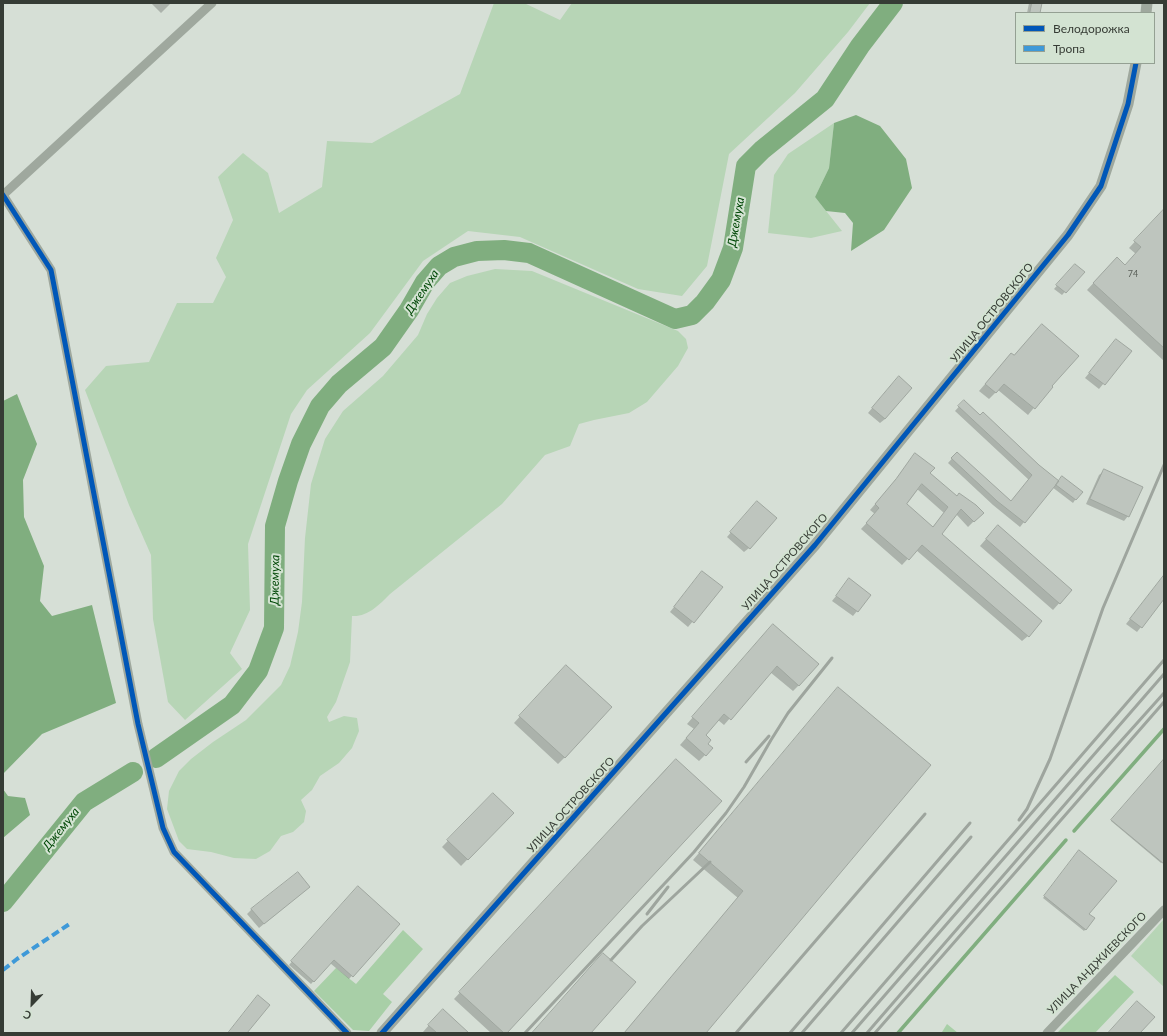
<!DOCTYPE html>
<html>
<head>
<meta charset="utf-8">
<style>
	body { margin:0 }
	#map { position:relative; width:1167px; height:1036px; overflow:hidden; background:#d6dfd6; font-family:Lato,sans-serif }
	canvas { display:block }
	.frame { position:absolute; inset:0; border:4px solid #363c35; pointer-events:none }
	.legend { position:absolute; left:1015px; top:12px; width:140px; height:52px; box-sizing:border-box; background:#d3e3d2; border:1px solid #94a093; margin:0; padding:5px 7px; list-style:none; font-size:12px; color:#363c35 }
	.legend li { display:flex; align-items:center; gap:8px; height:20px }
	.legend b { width:20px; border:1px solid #94a093 }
	.north { position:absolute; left:12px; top:984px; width:40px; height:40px; -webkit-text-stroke:3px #d3e3d2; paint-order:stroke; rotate:203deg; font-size:11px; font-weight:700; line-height:16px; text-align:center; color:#363c35 }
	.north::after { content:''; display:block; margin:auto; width:14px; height:18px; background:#363c35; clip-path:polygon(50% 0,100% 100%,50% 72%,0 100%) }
</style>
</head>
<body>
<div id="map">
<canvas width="1167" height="1036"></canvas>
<div class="frame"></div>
<ul class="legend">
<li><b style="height:5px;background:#0057b8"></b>Велодорожка</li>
<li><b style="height:5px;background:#3e99d8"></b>Тропа</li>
</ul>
<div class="north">С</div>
</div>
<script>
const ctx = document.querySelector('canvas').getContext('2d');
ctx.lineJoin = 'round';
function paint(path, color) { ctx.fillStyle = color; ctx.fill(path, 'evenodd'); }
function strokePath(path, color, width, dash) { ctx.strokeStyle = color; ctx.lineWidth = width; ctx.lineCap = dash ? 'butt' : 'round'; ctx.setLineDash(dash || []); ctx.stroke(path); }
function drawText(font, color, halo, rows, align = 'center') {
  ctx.font = font + ' Lato,sans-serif'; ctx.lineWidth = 4; ctx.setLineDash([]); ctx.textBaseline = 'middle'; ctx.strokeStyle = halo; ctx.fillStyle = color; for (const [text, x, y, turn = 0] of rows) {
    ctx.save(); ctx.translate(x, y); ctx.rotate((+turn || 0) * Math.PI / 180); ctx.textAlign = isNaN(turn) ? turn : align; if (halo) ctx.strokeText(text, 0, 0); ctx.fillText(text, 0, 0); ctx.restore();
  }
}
const green = new Path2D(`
	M494,3H524L560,20L572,3H870L848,32L795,93L729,154L707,266L682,296L638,289L520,237L468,231L423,261L370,333L307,390L291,414L248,544L250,610L230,653L242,669L185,720L168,702L153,619L151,555L129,505L85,390L106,366L149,362L177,303H213L226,277L216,258L233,220L218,177L243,153L268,173L279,213L322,187L327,141L372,143L460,94Z
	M834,123L829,168L815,197L842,231L811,238L768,233L774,175L788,154Z
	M495,269L532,271L678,331L686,339L688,348L678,366L647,402L629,413L594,420L579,424L570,446L545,455L502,504L390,594C379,605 368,617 352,616L350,662L336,702L327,717L329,722L344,716L357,718L359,731L352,748L339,763L320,776L312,790L301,800L306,811L304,822L293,832L281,836L270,851L256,859L234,858L211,852L187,849L179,841L167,809L169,791L179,771L191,759L213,742L246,720L281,685L290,666L298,632L302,602L305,538L311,484L325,439L343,411L383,376L418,335L427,314L437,298L450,283L467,276Z
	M1164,919V987L1131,956Z`);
const forest = new Path2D(`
	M403,930L423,949L383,994L392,1002L369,1031L353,1030L314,991L336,968L356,984Z
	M1115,975L1134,992L1095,1033H1057Z
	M947,1024L958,1033H944L942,1032Z`);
const water = new Path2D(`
	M856,115L880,126L906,159L912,188L884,230L851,251L853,223L845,213L826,211L815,197L829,168L834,123Z
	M17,394L37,444L23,480L24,517L44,566L40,601L52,616L92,605L116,703L42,734L3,774V401Z
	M3,789L8,796L25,798L30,815L3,838Z`);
const shadow = new Path2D(`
	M151,3H171L161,13Z
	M1029,3H1041L1039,13H1027Z
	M1164,214V361L1087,290L1110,265L1125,266L1136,254L1129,248L1156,219Z
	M1073,268L1083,272L1062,295L1054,289Z
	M1112,345L1130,351L1099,389L1085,378Z
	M1011,354L1051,387L1028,415L998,390L989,399L979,391Z
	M894,382L885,419L880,423L868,413Z
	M964,401L1058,482L1081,492L1075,500L1073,503L1052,487L1020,527L993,505L948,463L957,453L1011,502L1029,480L955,411Z
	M915,454L929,473L956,497L982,513L968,527L956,514L940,535L1028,636L1022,641L916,550L902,565L861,529L875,514L870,510L891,486L910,460ZM917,489L944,513L932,528L905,504Z
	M1104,471L1128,516L1124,521L1086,504L1099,475Z
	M753,507L749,548L744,552L727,537Z
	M992,532L1071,590L1053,610L980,546Z
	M1164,576V598L1137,632L1126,624Z
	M698,577L721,588L688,627L670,612Z
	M849,580L870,595L853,616L832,601Z
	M767,631L799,685L793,691L770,672L724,725L718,720L704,735L706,744L705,755L699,761L680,745L694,729L687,724Z
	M560,672L565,757L558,764L514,723Z
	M832,695L704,1033H624L738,898L693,860Z
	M1164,760V861L1161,863L1111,821Z
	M669,766L506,1033H491L454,999Z
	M493,794L513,813L461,866L442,847Z
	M1079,851L1087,914L1094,919L1084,931L1043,898Z
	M309,887L259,928L247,914L252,909Z
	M355,891L398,924L349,979L330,963L311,984L289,965Z
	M436,1017L467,1033H424L423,1032Z`);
const stream = new Path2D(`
	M1074,831L1164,729
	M898,1033L1066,840`);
const river = new Path2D(`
	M156,758L232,705L258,671L274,628L275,526L288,481L301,444L320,406L339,384L383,347L409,310L425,282L439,266L454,257L477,251L504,250L529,253L675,319L692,315L705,302L721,280L733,248L746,166L762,150L825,99L860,46L893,3
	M3,902L84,802L133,772`);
const building = new Path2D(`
	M1032,3H1042L1040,13H1030Z
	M1164,209V348L1093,283L1117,257L1125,265L1141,247L1134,241Z
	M1075,264L1085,272L1066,293L1056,285Z
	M1042,324L1079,356L1052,386L1053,387L1035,409L1004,384L996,393L985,384L1011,353L1014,355Z
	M1116,339L1132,351L1105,385L1089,373Z
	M899,376L912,388L885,419L872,408Z
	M964,400L980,415L983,412L1039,465L1059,481L1025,523L997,501L951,458L957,452L1011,501L1032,475L958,406Z
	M915,453L935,468L930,473L957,496L959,493L976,505L984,513L974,522L961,509L942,534L1042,621L1029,637L922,545L909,560L866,523L879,508L875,504L896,479ZM922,484L948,507L933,527L907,504Z
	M1104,469L1143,487L1129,517L1090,499Z
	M1062,476L1083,492L1076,500L1056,485Z
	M757,501L777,518L750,549L730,532Z
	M998,525L1072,590L1060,604L986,539Z
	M702,571L723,587L694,623L674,607Z
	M1164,575V599L1142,628L1130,619Z
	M849,578L871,595L858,612L836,596Z
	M773,624L819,664L799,686L777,666L731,720L724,714L706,735L711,740L708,744L713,748L706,756L686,738L699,723L692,717Z
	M566,665L612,707L565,758L519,716Z
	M838,687L931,765L706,1033H624L743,891L699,853Z
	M676,759L722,801L507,1033H504L459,992Z
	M1164,759V864L1111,820Z
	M493,793L514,813L468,860L447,840Z
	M1079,850L1117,881L1089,914L1095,918L1086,930L1044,896Z
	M298,872L310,887L264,924L251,909Z
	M358,886L400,924L353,977L334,960L314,982L291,961Z
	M603,953L636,982L591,1033H532Z
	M258,995L270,1005L247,1033H228Z
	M1137,1001L1155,1017L1140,1033H1108Z
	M443,1009L469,1033H437L428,1025Z`);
const minor = new Path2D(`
	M3,195L51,270L138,724L163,828L174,852L347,1033
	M3,195L212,3
	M1047,1033L1164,910`);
const tertiary = new Path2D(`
	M1146,13L1147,3
	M382,1033L815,545L1068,235L1101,186L1128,104L1136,63`);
const rail = new Path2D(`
	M746,762L769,736
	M1019,820L1027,809L1050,759L1103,608L1164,465
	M647,914L668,887
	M611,960L642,926L710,862
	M525,1033L694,852L726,813L744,787L771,740L788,713L832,658
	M736,1033L925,814
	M790,1033L970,823
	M802,1033L971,837
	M841,1033L1164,660
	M852,1033L1164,674
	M867,1033L1086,780L1164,693
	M875,1033L1164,702`);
const quiet = new Path2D(`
	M3,970L17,959L71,923`);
const cycleway = new Path2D(`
	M3,195L51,270L138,724L163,828L174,852L347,1033
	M382,1033L815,545L1068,235L1101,186L1128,104L1136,63`);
const numberNames = [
	["74",1133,274]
];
const streetNames = [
	["УЛИЦА ОСТРОВСКОГО",992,313,-51],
	["УЛИЦА ОСТРОВСКОГО",785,562,-49],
	["УЛИЦА ОСТРОВСКОГО",571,805,-48],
	["УЛИЦА АНДЖИЕВСКОГО",1097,963,-46]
];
const waterNames = [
	["Джемуха",736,222,-80],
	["Джемуха",422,292,-56],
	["Джемуха",275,580,-89],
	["Джемуха",61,829,-51]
];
paint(green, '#b7d5b6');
paint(forest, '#a8cfa7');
paint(water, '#80ae7f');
paint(shadow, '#0003');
strokePath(stream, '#80ae7f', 3.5);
strokePath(river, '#80ae7f', 20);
paint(building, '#bec5be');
strokePath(building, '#9fa69f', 1);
strokePath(minor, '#9fa89e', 9);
strokePath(tertiary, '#9fa89e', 11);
strokePath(rail, '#9ea59e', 3);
strokePath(quiet, '#3e99d8', 4, [8, 4]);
strokePath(cycleway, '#0057b8', 5);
drawText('9px', '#585e57', null, numberNames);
drawText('11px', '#363c35', '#d3e3d2', streetNames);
drawText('italic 12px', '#004706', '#d3e3d2', waterNames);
</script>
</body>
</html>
